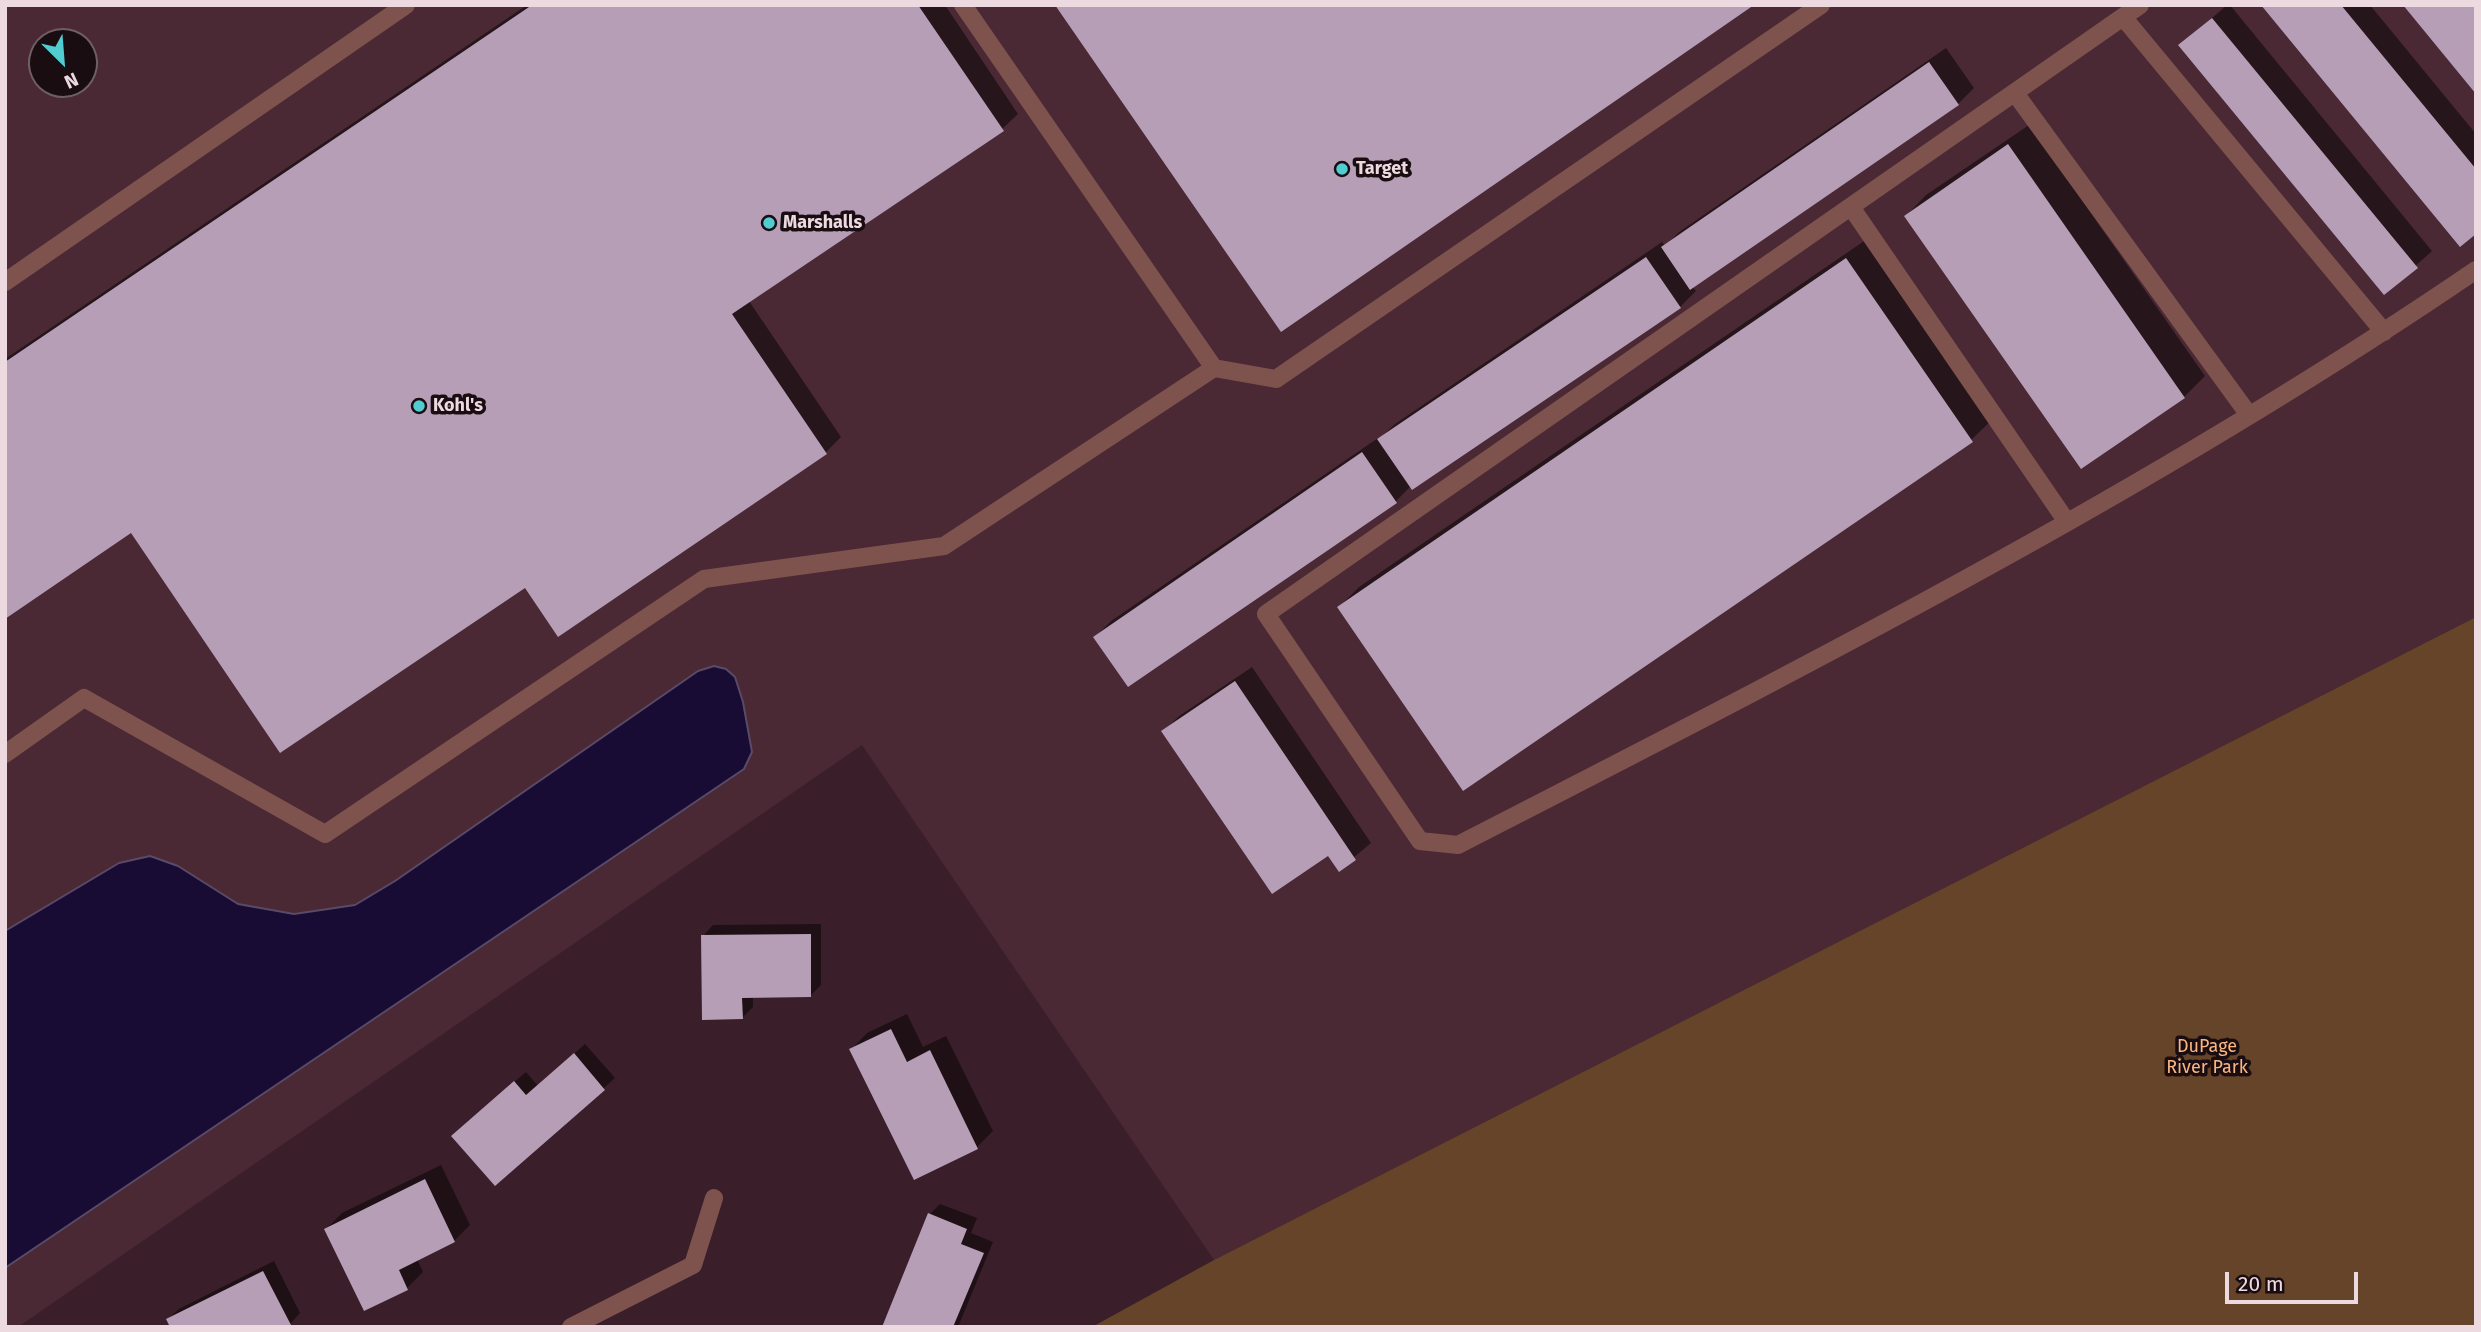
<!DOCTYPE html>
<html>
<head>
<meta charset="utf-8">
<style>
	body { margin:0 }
	#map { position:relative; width:2481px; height:1332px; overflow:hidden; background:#3a1e29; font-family:"Fira Sans",sans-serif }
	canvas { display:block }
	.frame { position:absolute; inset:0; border:7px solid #eddae0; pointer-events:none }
	.north { position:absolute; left:28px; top:28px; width:70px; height:70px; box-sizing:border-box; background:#190d11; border:2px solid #6e5f64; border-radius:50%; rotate:155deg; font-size:19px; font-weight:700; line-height:28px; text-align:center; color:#eddae0 }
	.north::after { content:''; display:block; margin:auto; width:24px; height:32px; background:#51ccd1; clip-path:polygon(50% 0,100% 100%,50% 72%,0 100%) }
	.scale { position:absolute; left:2225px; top:1272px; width:133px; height:32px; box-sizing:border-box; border:4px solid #eddae0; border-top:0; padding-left:9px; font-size:21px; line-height:24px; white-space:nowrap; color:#eddae0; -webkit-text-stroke:5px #190d11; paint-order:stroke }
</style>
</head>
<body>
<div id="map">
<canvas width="2481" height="1332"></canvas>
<div class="frame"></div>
<div class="north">N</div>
<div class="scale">20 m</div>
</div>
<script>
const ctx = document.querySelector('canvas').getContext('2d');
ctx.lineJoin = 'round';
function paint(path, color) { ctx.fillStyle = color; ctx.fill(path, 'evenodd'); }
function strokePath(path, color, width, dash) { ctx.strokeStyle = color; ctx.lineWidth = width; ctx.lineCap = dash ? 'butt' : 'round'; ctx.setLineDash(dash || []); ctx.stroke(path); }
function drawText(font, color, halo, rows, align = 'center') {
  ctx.font = font + ' "Fira Sans",sans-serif'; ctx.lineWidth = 7; ctx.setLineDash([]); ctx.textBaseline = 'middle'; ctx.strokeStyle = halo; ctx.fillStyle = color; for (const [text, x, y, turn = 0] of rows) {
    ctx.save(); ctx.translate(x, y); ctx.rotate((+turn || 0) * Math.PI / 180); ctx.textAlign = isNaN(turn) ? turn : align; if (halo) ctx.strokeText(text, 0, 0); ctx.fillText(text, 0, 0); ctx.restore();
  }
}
const built = new Path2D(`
	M5,5H2476V617L1214,1260L862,745L18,1327H5ZM42,42H84V84H42Z`);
const green = new Path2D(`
	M2476,617V1327H1092L1214,1260Z`);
const water = new Path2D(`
	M714,666L726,669L735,677L743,702L752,752L744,769L5,1268V931L119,863L150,856L178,866L238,904L294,914L355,905L395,881L698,671Z`);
const shadow = new Path2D(`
	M527,5H945L1018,114L1002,129L749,301L841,437L826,452L525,585L131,530L5,617V359Z
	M2227,5H2230L2432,251L2385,293L2181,45Z
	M2263,5H2370L2476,134V232Z
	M1946,48L1974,88L1958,104L1692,286L1696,291L1680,307L1411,486L1395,502L1095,637L1111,621L1378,438L1379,439L1395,424L1662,242L1665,246L1679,232Z
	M2029,125L2205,376L2184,397L2082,467L1906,216L1926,195Z
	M1867,239L1992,420L1971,440L1339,607L1359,587Z
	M1252,667L1371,843L1340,869L1329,853L1163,732L1179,716Z
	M821,924V985L811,995L753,996V1007L742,1018L703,936L713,925Z
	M907,1014L923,1047L946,1036L993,1131L977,1147L852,1049L867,1033Z
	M585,1044L615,1078L495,1184L464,1125L526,1072L538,1086Z
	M441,1165L470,1225L454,1241L417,1259L423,1272L407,1288L326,1229L342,1213Z
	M940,1204L977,1218L971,1233L993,1242L958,1327H884L930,1214Z
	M274,1261L300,1313L290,1324L284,1327H172L168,1319L179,1309Z`);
const building = new Path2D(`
	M532,5H918L1004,131L732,314L827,454L558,637L525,588L280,753L131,533L5,619V362Z
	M1055,5H1754L1281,332Z
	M2261,5H2341L2476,169V234L2460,247Z
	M2403,5H2476V94Z
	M2212,18L2418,268L2384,295L2178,45Z
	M1929,62L1959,105L1690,290L1661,247Z
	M2008,144L2185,398L2081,469L1904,216Z
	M1646,257L1681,308L1412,490L1377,439Z
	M1846,258L1973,442L1463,791L1337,607Z
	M1362,452L1397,503L1128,687L1093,637Z
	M1235,681L1356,860L1339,872L1328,856L1272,894L1161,731Z
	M811,934V997L742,998L743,1019L702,1020L701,935Z
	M891,1029L907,1062L930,1050L978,1149L914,1180L849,1049Z
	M574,1053L605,1090L495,1186L451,1136L514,1081L526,1095Z
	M425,1179L455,1242L399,1270L408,1290L364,1311L324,1229Z
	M928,1213L967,1229L961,1244L984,1253L953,1327H882Z
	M263,1271L291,1325L170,1327L166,1319Z`);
const service = new Path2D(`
	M963,5L1214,368
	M2140,5L1266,614L1420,841L1458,845C1804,667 2154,490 2476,270
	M2123,17L2384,332
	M2015,93L2249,415
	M1851,207L2067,522
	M5,282L406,5
	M5,754L84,698L325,834L704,579L944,546L1214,368L1276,379L1821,5`);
const minor = new Path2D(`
	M571,1327L693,1265L714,1198`);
const markers = [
	[1342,169,7,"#51ccd1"],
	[769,223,7,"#51ccd1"],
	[419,406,7,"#51ccd1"]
];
const poiNames = [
	["Target",1356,169],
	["Marshalls",783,223],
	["Kohl's",433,406]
];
const parkNames = [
	["DuPage",2207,1047],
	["River Park",2207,1068]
];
paint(built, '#4a2935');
paint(green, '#664429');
paint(water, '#190c34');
strokePath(water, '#594a68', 2);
paint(shadow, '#0007');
paint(building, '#b69eb7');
strokePath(service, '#7f534d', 18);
strokePath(minor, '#7f534d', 18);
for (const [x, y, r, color] of markers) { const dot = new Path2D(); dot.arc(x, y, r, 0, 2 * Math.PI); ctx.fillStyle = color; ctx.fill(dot); strokePath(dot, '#190d11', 2.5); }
drawText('bold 18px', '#eddae0', '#190d11', poiNames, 'left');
drawText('18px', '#fab681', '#190d11', parkNames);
</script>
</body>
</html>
